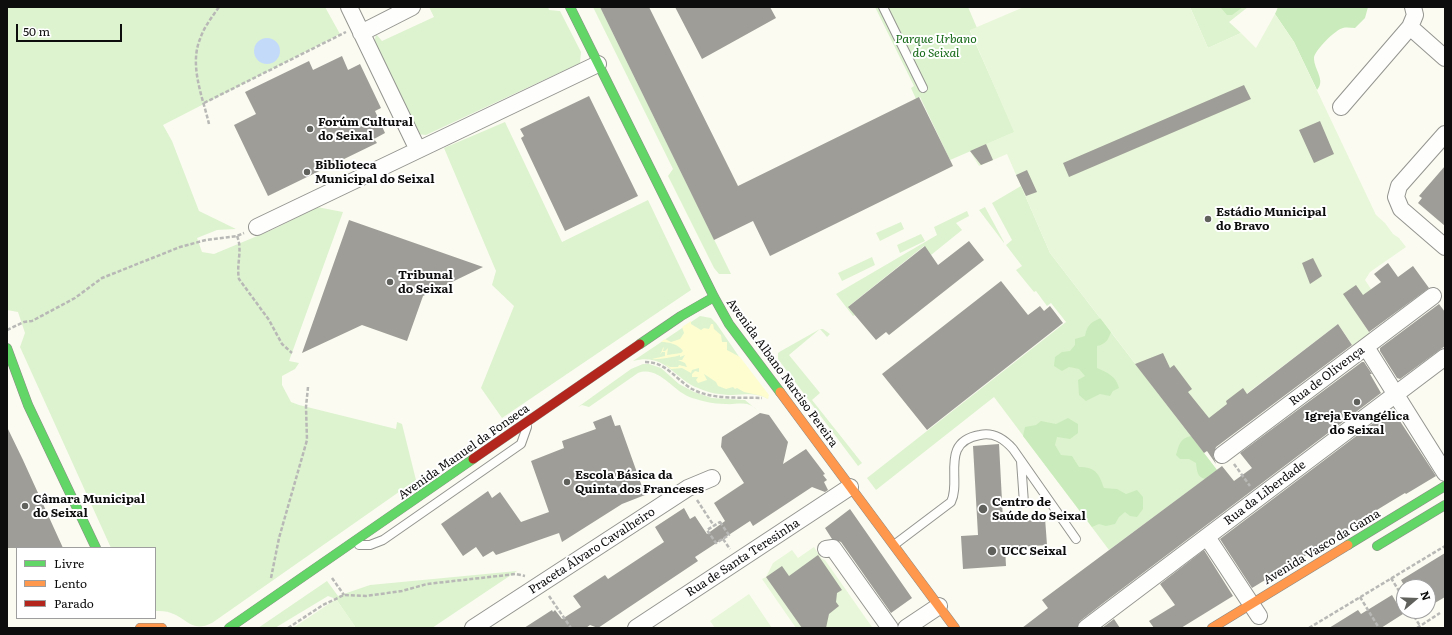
<!DOCTYPE html>
<html>
<head>
<meta charset="utf-8">
<style>
	body { margin:0 }
	#map { position:relative; width:1452px; height:635px; overflow:hidden; background:#fbfbf1; font-family:Literata,serif }
	canvas { display:block }
	.frame { position:absolute; inset:0; border:8px solid #0d0d0d; pointer-events:none }
	.legend { position:absolute; left:16px; top:547px; width:140px; height:72px; box-sizing:border-box; background:#fff; border:1px solid #9e9e9e; margin:0; padding:5px 7px; list-style:none; font-size:12px; color:#0d0d0d }
	.legend li { display:flex; align-items:center; gap:8px; height:20px }
	.legend b { width:20px; border:1px solid #9e9e9e }
	.north { position:absolute; left:1396px; top:579px; width:40px; height:40px; box-sizing:border-box; background:#fff; border:1px solid #9e9e9e; border-radius:50%; rotate:71deg; font-size:11px; font-weight:700; line-height:16px; text-align:center; color:#0d0d0d }
	.north::after { content:''; display:block; margin:auto; width:14px; height:18px; background:#60605d; clip-path:polygon(50% 0,100% 100%,50% 72%,0 100%) }
	.scale { position:absolute; left:16px; top:24px; width:106px; height:18px; box-sizing:border-box; border:2px solid #0d0d0d; border-top:0; padding-left:5px; font-size:12px; line-height:14px; white-space:nowrap; color:#0d0d0d; -webkit-text-stroke:3px #fff; paint-order:stroke }
</style>
</head>
<body>
<div id="map">
<canvas width="1452" height="635"></canvas>
<div class="frame"></div>
<ul class="legend">
<li><b style="height:5px;background:#63d668"></b>Livre</li>
<li><b style="height:5px;background:#ff974d"></b>Lento</li>
<li><b style="height:5px;background:#b3261e"></b>Parado</li>
</ul>
<div class="north">N</div>
<div class="scale">50 m</div>
</div>
<script>
const ctx = document.querySelector('canvas').getContext('2d');
ctx.lineJoin = 'round';
function paint(path, color) { ctx.fillStyle = color; ctx.fill(path, 'evenodd'); }
function strokePath(path, color, width, dash) { ctx.strokeStyle = color; ctx.lineWidth = width; ctx.lineCap = dash ? 'butt' : 'round'; ctx.setLineDash(dash || []); ctx.stroke(path); }
function drawText(font, color, halo, rows, align = 'center') {
  ctx.font = font + ' Literata,serif'; ctx.lineWidth = 4; ctx.setLineDash([]); ctx.textBaseline = 'middle'; ctx.strokeStyle = halo; ctx.fillStyle = color; for (const [text, x, y, turn = 0] of rows) {
    ctx.save(); ctx.translate(x, y); ctx.rotate((+turn || 0) * Math.PI / 180); ctx.textAlign = isNaN(turn) ? turn : align; if (halo) ctx.strokeText(text, 0, 0); ctx.fillText(text, 0, 0); ctx.restore();
  }
}
const green = new Path2D(`
	M7,7H325L340,34L163,125L172,141L199,211L236,229L217,230L197,238L202,252L214,254L274,229L317,207L343,212L289,361L299,363L295,369L282,376V385L291,402L299,405L396,429L397,422L402,424L416,480L212,623C192,633 188,619 171,613C166,611 160,611 155,611V548H111L20,347L25,333L18,312L7,310Z
	M429,7H548L549,10L560,11L581,52L580,63L426,135L417,134L374,44L376,34L382,41L434,17Z
	M593,7H600L731,274H719L714,268L668,176L673,169Z
	M875,7H968L977,28L970,31L1015,132L950,160L920,97L916,99L911,88L914,86Z
	M1190,7H1248L1229,22L1241,33L1208,48Z
	M505,122L562,242L648,200L691,290L502,418L481,388L514,306L492,285L496,271L444,148Z
	M1021,186L1050,253L1217,470L1109,550L994,397L876,490L867,478L1066,322L1051,303L1047,306L1036,291L1034,292L1016,270L1022,266L1006,245L1012,240L992,203Z
	M985,207L1004,242V243L979,210Z
	M967,211L969,216L956,223L962,230L931,255L924,246L849,306L855,315L853,316L836,294L937,235L934,227Z
	M901,222L904,229L880,241L876,233Z
	M921,234L925,241L900,253L897,245Z
	M872,257L875,265L842,281L838,273Z
	M700,316L711,318L716,323L768,399C755,392 746,395 732,395C721,395 709,393 698,388C673,378 665,352 633,361Z
	M820,329H823L830,334L827,337L820,329L789,355L820,393L812,400L862,463L858,466L778,359V353L781,351Z
	M643,364H649L661,368L679,384L694,392L712,398L745,400L757,410C747,400 738,405 725,404C714,404 702,401 692,398C673,392 659,365 638,373L589,407L582,405L578,407L631,369Z
	M517,571L432,628H353L355,627L336,599L328,596L275,628H258L327,581L338,596L370,585Z`);
const forest = new Path2D(`
	M1211,7H1243L1232,15H1227L1221,8Z
	M1278,7H1368L1365,18L1355,28C1351,28 1347,27 1343,28C1336,29 1314,51 1314,58C1314,70 1326,80 1317,90L1294,42L1275,14Z
	M1101,318L1111,332C1108,340 1106,344 1097,346V368C1108,373 1116,376 1119,388L1113,391L1110,396L1100,394L1086,401L1079,395L1078,380L1085,376L1079,369L1069,367L1062,371L1054,366L1055,357L1062,352L1070,351L1075,345V339L1085,336C1087,325 1091,322 1101,318Z
	M1068,418L1078,424V433L1070,439L1057,437L1055,445L1061,455L1072,456L1079,467C1096,467 1099,474 1104,488L1117,489L1126,494L1137,490L1143,497V509L1137,517L1130,516L1125,512L1119,517L1115,524L1106,526L1099,524L1092,527L1023,436L1025,427L1036,425L1041,421L1056,424Z
	M1191,436L1217,470L1205,479C1197,477 1197,471 1196,463L1189,459H1180L1176,455C1179,445 1180,438 1191,436Z`);
const sand = new Path2D(`
	M691,321V324L701,330L704,328L709,329L711,324H713L714,329L721,335L722,342H727V350L740,357L769,395L768,399L762,396L744,392L737,388L735,389L733,387L726,389L718,386L716,382L704,374L707,380L698,383L696,380L698,377H692V374L695,371L699,372V368L692,370L691,373L682,368L671,369L665,364L670,367H678L679,365L687,367L685,363L678,360H682L685,355L680,357V355C675,357 657,360 652,359L665,356V352H662L660,355L663,348L664,347L663,351H665L668,348L667,355L681,353L683,351C678,344 669,342 661,342L665,339L671,342L680,339L684,333L682,327Z`);
const pitch = new Path2D(`
	M1024,7H1190L1208,48L1241,33L1256,48L1275,14L1294,42L1376,215L1385,223L1393,234L1399,238L1406,247L1370,272L1365,280L1375,295L1355,311L1370,334L1353,346L1338,324L1191,436L1050,253L1007,154L979,166L970,151L1014,132L970,30Z
	M814,547L822,559L825,560L872,627L796,628L762,579L766,577L773,563L792,550L798,558Z
	M749,594L772,628H715L710,621Z
	M336,599L355,626L353,628H293Z`);
const water = new Path2D(`
	M254 51a13 13 0 1 1 26 0a13 13 0 1 1-26 0Z`);
const building = new Path2D(`
	M600,7H649L738,186L919,97L953,166L770,256L753,221L714,240Z
	M675,7H770L776,18L702,59Z
	M342,56L348,70L360,64L381,108L375,111L385,133L374,139L377,143L268,196L234,125L256,114L245,92L309,61L313,70Z
	M1244,85L1251,99L1069,177L1063,163Z
	M589,96L638,196L565,231L521,138L524,136L520,129Z
	M1320,121L1334,154L1314,163L1299,130Z
	M986,144L993,160L981,165L970,151Z
	M1445,166V226L1418,203L1422,198L1419,196Z
	M1027,170L1037,192L1026,196L1016,175Z
	M349,220L483,267L423,296L407,341L362,325L302,353Z
	M969,241L984,260L889,335L886,332L876,340L848,307L925,246L938,265Z
	M1313,258L1322,276L1310,284L1302,263Z
	M1388,263L1398,277L1413,266L1429,288L1369,332L1343,294L1356,285L1363,295L1381,282L1374,274Z
	M1001,281L1028,315L1040,306L1044,311L1050,306L1063,323L927,430L882,374Z
	M1439,304L1445,312V346L1400,379L1397,378L1380,351V348Z
	M1338,324L1352,345L1216,447L1213,456L1216,464L1207,451L1204,453L1135,364L1163,353L1170,368L1174,365L1192,389L1188,392L1209,418L1227,404L1226,401L1243,388L1247,394Z
	M1362,362H1364L1372,374H1370L1381,393L1102,604L1080,621L1077,628H1022L1048,608L1042,600L1222,466L1234,481L1252,468L1240,453Z
	M1392,409L1436,476L1406,494L1405,493L1390,502L1372,513L1374,514L1252,588L1220,539Z
	M760,413L769,415L788,442L783,464L806,449L825,474L823,475L827,480L824,482L828,490L825,492L812,487L753,526L750,521L695,557L698,561L598,628L590,625L586,628H524L552,610L553,612L555,610L562,619L581,607L573,596L605,575L608,579L664,542L655,527L684,508L690,519L695,516L707,534L725,521L714,503L744,483L721,447L722,437Z
	M611,415L615,426L620,425L645,495L622,504L562,542L559,533L496,555L493,551L483,557L476,547L463,556L441,524L488,491L492,498L500,492L521,522L549,512L531,461L564,448L562,441L596,429L593,422Z
	M7,427L23,460L63,548H7Z
	M999,444L1003,520L1045,518L1047,545L1005,548L1006,566L963,569L961,536L978,535L973,446Z
	M850,509L912,598L891,613L841,542L832,539L825,528Z
	M1204,550L1233,596L1181,628H1154L1149,621L1175,605L1160,584Z
	M1445,553V597L1428,607V587H1405L1401,580Z
	M818,555L842,590L837,593L836,602L839,606L829,614L826,628H802L766,577L782,566L789,576Z
	M1392,595L1403,614L1381,628H1329L1358,610L1361,614Z
	M1114,619L1120,628H1102Z`);
const path = new Path2D(`
	M204,103L346,32
	M209,124C203,98 189,66 200,39C204,27 212,17 219,7
	M237,236C243,250 236,264 239,279L269,320L282,344L292,353
	M7,330L24,322L32,321L75,298L102,278L180,247L206,240L237,236L244,233
	M645,362C667,362 675,379 692,389C712,400 740,397 762,398
	M1234,464L1250,486
	M697,500L714,526
	M720,522L729,535L716,543L707,530Z
	M723,539L730,549
	M271,578L279,538L307,440L306,407L308,387
	M332,578L344,595
	M1391,578L1404,599
	M549,596L571,628
	M1360,597L1379,628
	M1411,611L1420,626
	M288,628L323,605L344,595L366,596L402,591L427,584L516,574L525,576
	M1309,628L1445,546
	M1417,628L1440,613`);
const lane = new Path2D(`
	M883,7L923,88
	M1021,461L1024,503
	M359,545H370L383,540L521,444L527,427
	M894,545L951,502C962,480 939,442 980,435C994,432 1004,439 1013,449L1076,539`);
const street = new Path2D(`
	M349,7L418,150
	M1413,7L1415,15L1410,27L1445,58
	M361,33L412,7
	M1341,107L1410,27
	M1445,134L1399,186L1396,197L1401,209L1445,247
	M257,227L598,64
	M1366,347L1445,473
	M1222,455L1433,296
	M1207,537L1259,616
	M826,549L833,548L890,628
	M473,628L688,488L712,478
	M636,628L850,487
	M906,628L939,606
	M1086,628L1445,357`);
const fast = new Path2D(`
	M570,7L714,297L729,324L780,392
	M640,344L681,316L714,297
	M7,348L28,405L96,548
	M1348,545L1445,486
	M1377,546L1445,505
	M229,628L473,459`);
const slow = new Path2D(`
	M780,392L955,628
	M140,628H162
	M1212,628L1348,545`);
const jam = new Path2D(`
	M473,459L640,344`);
const markers = [
	[310,129,4,"#60605d"],
	[307,172,4,"#60605d"],
	[1208,219,4,"#60605d"],
	[390,282,4,"#60605d"],
	[1357,402,4,"#60605d"],
	[567,482,4,"#60605d"],
	[25,506,4,"#60605d"],
	[983,509,5,"#60605d"],
	[992,551,5,"#60605d"]
];
const parkNames = [
	["Parque Urbano",936,39],
	["do Seixal",936,53]
];
const poiNames = [
	["Forúm Cultural",318,122],
	["do Seixal",318,136],
	["Biblioteca",315,165],
	["Municipal do Seixal",315,179],
	["Estádio Municipal",1216,212],
	["do Bravo",1216,226],
	["Tribunal",398,275],
	["do Seixal",398,289],
	["Igreja Evangélica",1357,416,"center"],
	["do Seixal",1357,430,"center"],
	["Escola Básica da",575,475],
	["Quinta dos Franceses",575,489],
	["Câmara Municipal",33,499],
	["do Seixal",33,513],
	["Centro de",992,502],
	["Saúde do Seixal",992,516],
	["UCC Seixal",1001,551]
];
const streetNames = [
	["Avenida Albano Narciso Pereira",782,373,54],
	["Rua de Olivença",1327,376,-37],
	["Avenida Manuel da Fonseca",464,452,-35],
	["Rua da Liberdade",1265,493,-37],
	["Avenida Vasco da Gama",1322,547,-31],
	["Praceta Álvaro Cavalheiro",592,551,-33],
	["Rua de Santa Teresinha",743,558,-33]
];
paint(green, '#ddf3cf');
paint(forest, '#caecbc');
paint(sand, '#fdfdd0');
paint(pitch, '#e8f7d9');
paint(water, '#c4daf9');
paint(building, '#9e9d97');
strokePath(lane, '#949490', 10);
strokePath(street, '#949490', 18);
strokePath(fast, '#8b8b86', 10);
strokePath(slow, '#8b8b86', 10);
strokePath(jam, '#8b8b86', 10);
strokePath(path, '#b8b8b6', 2.5, [4, 2]);
strokePath(lane, '#fefefd', 8);
strokePath(street, '#fefefd', 16);
strokePath(fast, '#63d668', 9);
strokePath(slow, '#ff974d', 9);
strokePath(jam, '#b3261e', 9);
for (const [x, y, r, color] of markers) { const dot = new Path2D(); dot.arc(x, y, r, 0, 2 * Math.PI); ctx.fillStyle = color; ctx.fill(dot); strokePath(dot, '#fff', 1.5); }
drawText('italic 12px', '#176a19', '#fff', parkNames);
drawText('bold 12px', '#0d0d0d', '#fff', poiNames, 'left');
drawText('12px', '#0d0d0d', '#fff', streetNames);
</script>
</body>
</html>
